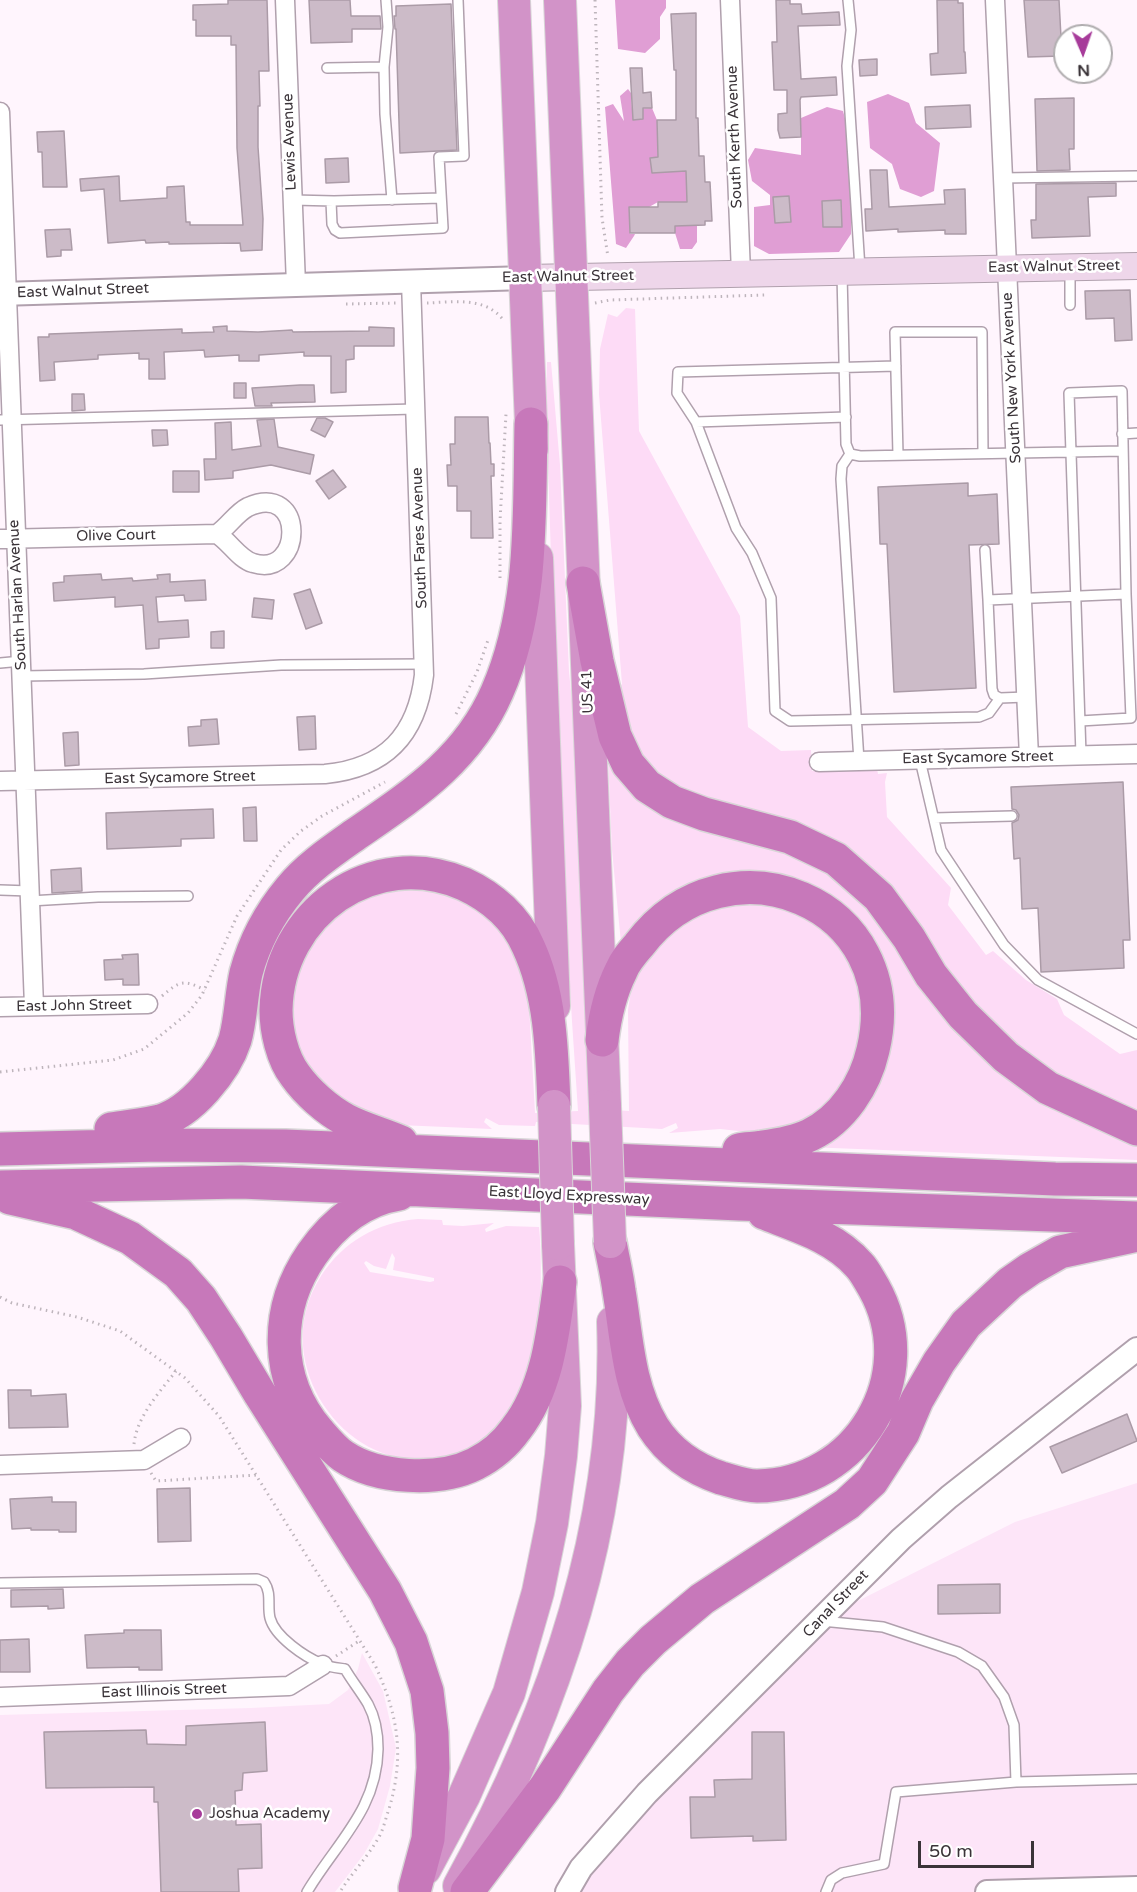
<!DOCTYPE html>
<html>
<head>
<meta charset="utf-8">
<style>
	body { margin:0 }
	#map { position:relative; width:1137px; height:1892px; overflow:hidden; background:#fff5fd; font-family:"Varela Round",sans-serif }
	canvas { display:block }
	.north { position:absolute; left:1053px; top:24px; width:60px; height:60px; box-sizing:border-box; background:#fff; border:2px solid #b0adaf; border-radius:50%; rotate:178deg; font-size:16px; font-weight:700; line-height:24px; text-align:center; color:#3a3338 }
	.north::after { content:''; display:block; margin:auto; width:21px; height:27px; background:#a73b9a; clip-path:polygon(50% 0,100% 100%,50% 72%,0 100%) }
	.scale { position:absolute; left:918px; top:1841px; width:116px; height:27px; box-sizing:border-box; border:3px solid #3a3338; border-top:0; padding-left:8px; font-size:18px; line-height:21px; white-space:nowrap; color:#3a3338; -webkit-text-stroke:4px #fff; paint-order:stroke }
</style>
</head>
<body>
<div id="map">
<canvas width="1137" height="1892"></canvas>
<div class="north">N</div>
<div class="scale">50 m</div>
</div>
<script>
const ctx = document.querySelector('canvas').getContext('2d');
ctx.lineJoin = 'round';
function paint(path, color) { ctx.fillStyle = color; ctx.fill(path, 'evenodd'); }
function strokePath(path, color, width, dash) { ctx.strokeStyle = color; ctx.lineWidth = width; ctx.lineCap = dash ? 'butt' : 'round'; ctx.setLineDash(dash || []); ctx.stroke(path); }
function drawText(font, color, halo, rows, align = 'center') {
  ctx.font = font + ' "Varela Round",sans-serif'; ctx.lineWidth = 5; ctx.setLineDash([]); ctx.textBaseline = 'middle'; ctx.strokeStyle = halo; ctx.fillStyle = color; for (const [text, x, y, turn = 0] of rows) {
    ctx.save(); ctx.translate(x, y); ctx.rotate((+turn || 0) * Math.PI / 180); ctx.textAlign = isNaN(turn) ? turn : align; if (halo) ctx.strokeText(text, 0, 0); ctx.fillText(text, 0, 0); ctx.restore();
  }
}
const built = new Path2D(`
	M1137,1483V1889L1005,1892H571L820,1620L1015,1522Z
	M362,1653L383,1691L396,1748L390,1786L378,1829L364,1854L335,1892H0V1715L251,1708L329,1704L348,1690L358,1669Z`);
const green = new Path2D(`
	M626,308L635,309L639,431L740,616L748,727L781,751L811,750L812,771L877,769L878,774L887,773L885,782L887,817L951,888L948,905L986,955L993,951L1026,980L1057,999L1064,1015L1120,1054L1137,1050V1116L1073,1087L1016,1047L976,1011L893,897L671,788L632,748L618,688L622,684L599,394L600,349L608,314L617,317Z
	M547,362H551L560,465L569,672L578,758L595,1109L629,1111L628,1010L633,978L680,918L733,898L804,913L847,948L865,998L860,1058L824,1110L799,1126L767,1134L720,1129L669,1133L678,1128L676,1123L662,1129L536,1122L535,1126L499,1125L486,1118L484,1122L492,1129L399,1125L337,1100L304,1061L292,1028V979L323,921L394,885L461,895L509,935L528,988L535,1113L578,1111C561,873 553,635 546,396Z
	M608,759L831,871L870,907L920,980L1137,1142V1160L807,1147L870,1093L853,919L687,887L650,911L626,943H621L612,850Z
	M418,1219L442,1220L443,1225L463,1226L494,1223L485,1229L486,1232L506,1226L539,1227C542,1256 540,1284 541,1313C542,1326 545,1341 543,1354C542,1363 522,1391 516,1401C509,1412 503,1426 495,1436C489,1443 475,1446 466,1450C363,1497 260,1371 321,1276C343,1242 377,1222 418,1219ZM392,1253L395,1258L393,1270L434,1278V1281L430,1282L370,1272L364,1263L366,1261L374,1266L386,1269Z`);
const forest = new Path2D(`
	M615,0H666V8L660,17V39L645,53L618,49Z
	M628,89L631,93L632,109L652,108L657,120V137H672L686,169L688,222H697V242L692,249H680L675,233L658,202L649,207H629L630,234H635L634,236L626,248L616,244L605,107L613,104L624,121L620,96Z
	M888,94L909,103L916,123L940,143L934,191L921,197L900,189L892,164L870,148L867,102Z
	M827,107L843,111L853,148L851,178V234L839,252L769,254L754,246V207L770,205V195L752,181L748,160L755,148L801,155V118Z`);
const building = new Path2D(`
	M228,0H267L269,71H259L260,106H258V147L263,219L262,250L241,251L240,243L169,244V242L146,243L145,240L108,243L104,189L81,191L80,179L119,176L120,201L167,198V187L184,186L186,222H190V225H243L237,148L236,45H231V36H196V20H193V5L228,4Z
	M309,0H350L351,16H380L381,29H352V42L311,43Z
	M776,0H790V4H801L802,14L839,12L840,25L798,26L801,79L836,77L837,95L801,97L800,100L801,137L780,138L778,130V114L787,113V90H774L772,42H777Z
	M937,0H958V3H963L964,52H965L966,73L931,75L930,54L938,53Z
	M1024,0H1059L1062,56L1028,57Z
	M451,4L457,150L400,153L396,29H395L394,16H396V6Z
	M696,13V118H698L699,156H704L705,182H710L712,221H705V225L675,226V233H630L629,207H658V202H687L686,171L652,173L650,158L658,157L657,120H676V70H674L671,14Z
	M877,59V75L860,76L859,60Z
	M630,68H642L643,93L651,92L652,108H643V119L633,120Z
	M1074,98V149H1069L1070,170L1037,171L1035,99Z
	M970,105L971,127L926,129L925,107Z
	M64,131L67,187H43L42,152H38L37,132Z
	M348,158L349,182L326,183L325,159Z
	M870,170H887L889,207L945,204L944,190L965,189L966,234H945V230L898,232V229L866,231L865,209H872Z
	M1116,183V196L1088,197L1090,236L1032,238L1031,220H1036V184Z
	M789,196L791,222L775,223L773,197Z
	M841,200L842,227H823L822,201Z
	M70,229L72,250H61V256L47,257L45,230Z
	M1130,290L1132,340L1115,341L1114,318L1086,319L1085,291Z
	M227,326V331L258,332L292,330L293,332L369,331V327L394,328V346H354V359L346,360V392L331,393V356H304V352L259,355V361H239V355L205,357L204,350L164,352L165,379H149V359H139V353L98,355V359L54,362L55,380L40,381L38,337H49V334L182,329V333L214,332L213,327Z
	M234,383H246V398H234Z
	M300,385H314L315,402L271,403L272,406H255L252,388Z
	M72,394H84L85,410L72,411Z
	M455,417H488L489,443H490L491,464H494V476H491L493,538H471V511H457V486H448L447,465H451L450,444H455Z
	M317,418H325L333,422L325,437L311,430Z
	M274,419L278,447L314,455L310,474L271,465L233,471V478L205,480L204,459H216L215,423L231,422L232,450L261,446L257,420Z
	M152,430H167L168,445L153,446Z
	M333,470L346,487L329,499L316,481Z
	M173,471H199V492H173Z
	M968,483V496L997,494L999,544L969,545L976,688L894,692L887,544H880L878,487Z
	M101,574L102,580L132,578L133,581L158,579L157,575L170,574V582L205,580L206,600L185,601L184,595L156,597L158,622L188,620L189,637L159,639V648L146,649L143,605L115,607V597L54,601L53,583L64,582V576Z
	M310,589L322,623L306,629L294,594Z
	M254,598L274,600L272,619L252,617Z
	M224,631V648H211V632Z
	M315,716L316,749L299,750L297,717Z
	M217,719L219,744L189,746L188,727L201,726V720Z
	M78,732L79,765L65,766L63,733Z
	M1123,782L1130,940H1123L1124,968L1041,972L1038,908L1022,909L1020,858L1014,859L1012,823L1018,820L1019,815L1016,810L1012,809L1011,787Z
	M256,807L257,841H244L243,808Z
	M213,809L214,838L181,839V846L107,849L106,813Z
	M81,868L82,891L52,893L51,870Z
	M138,954L139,985H123V979L105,980L104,960L123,959L122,955Z
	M8,1390H31V1396L66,1394L68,1427L9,1428Z
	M1127,1414L1137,1441L1062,1473L1050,1447Z
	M190,1488L191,1541L158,1542L157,1489Z
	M52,1497V1502H76V1532H59V1530H31V1528L12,1529L10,1499Z
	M1000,1584V1613L938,1614V1585Z
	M63,1589L64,1608L48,1609V1606L11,1607V1590Z
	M124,1630H161L162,1670H139V1667L87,1668L85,1635L124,1633Z
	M29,1639L30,1672H0V1640Z
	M265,1722L267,1771L243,1773L242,1790L235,1791L236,1825L261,1824L262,1868L238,1869L239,1892H161L158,1802H154V1787L46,1788L44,1732L146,1730L147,1744L186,1745V1726Z
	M752,1732H784L786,1840L753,1841V1836L691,1838L690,1797H715L714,1780L752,1779Z`);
const path = new Path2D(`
	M595,0L602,218L608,257
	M427,303C453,302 486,296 504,321
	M595,303L610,300L765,295
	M346,304L396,303
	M500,578V521L506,414
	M456,714L477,672L488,640
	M162,996C180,981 183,979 205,990
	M0,1072L113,1060L144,1049L188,1013L202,995L237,916L281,850L301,831L322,816L385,782
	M0,1297L12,1303L77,1317L120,1331L185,1378L219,1416L375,1665C398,1715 405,1755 389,1809C386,1817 384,1827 380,1835C369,1856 352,1872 340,1892
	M134,1444C137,1416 159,1393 176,1371
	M151,1473L156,1481L257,1475
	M336,1656L359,1641`);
const service = new Path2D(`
	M848,0L851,30L847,66L860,269
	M384,67L388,27L386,0
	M327,68L384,67L385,114L392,200
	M1002,178L1137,176
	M293,200L334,201L441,198
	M331,201L332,224L335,230L340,233L443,228L439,157L464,156L458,0
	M1070,269V305
	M842,274L846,444L850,454L860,456L1122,451
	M896,366L678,372L677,393L696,422L736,528L752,553L771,598L775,711L790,721L979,717L989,713L1000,698
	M0,420L415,409
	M696,422L846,417
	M1122,434L1137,433
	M850,454L842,466L841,479L859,761
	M898,455L895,332H982L983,453
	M985,550L988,600
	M0,663L22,661
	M22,676L144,674L281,665L425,664
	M1026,697L1000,698L994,695L992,689L988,600L1126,594
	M1080,721L1131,718L1126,594L1122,391L1069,393L1081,755
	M920,760L941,850L1004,945L1038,980L1137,1034
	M934,818L1012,816
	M0,890L30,891
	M30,901L98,897L188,896
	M0,1583L257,1579L264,1582C272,1593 267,1606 270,1618C275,1637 305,1657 322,1664C328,1667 338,1668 345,1669C352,1681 361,1692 368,1704C375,1717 378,1734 378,1749C377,1810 336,1843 307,1892
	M822,1621L883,1627L958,1652L982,1666L1004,1697L1014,1725L1016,1782L1137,1779
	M826,1892L831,1880L842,1873L884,1864L896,1792L1016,1782`);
const minor = new Path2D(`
	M285,0L296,285
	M730,0L741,273
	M995,0L1029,757
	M0,112C11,410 22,708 34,1006
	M0,539L217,534C230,542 239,559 253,563C304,579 306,481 248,507C236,513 228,527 217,534
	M819,762L1137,754
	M0,781L325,774C386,768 417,735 424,675L411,281
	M0,1007L148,1004
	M0,1465L144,1460L181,1438
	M0,1697L289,1686L323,1665`);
const tertiary = new Path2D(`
	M0,294L526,278
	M567,1892L581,1868L647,1793L901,1539L949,1497L1137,1349
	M987,1892L1137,1888`);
const secondary = new Path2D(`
	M526,278L1137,266`);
const trunk = new Path2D(`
	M514,0L532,449
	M560,0L605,1106
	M537,558L554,1006
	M425,1869L464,1796L509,1693L538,1592L552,1523L561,1456L565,1406L558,1244
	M459,1886C554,1714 620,1521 613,1322`);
const motorway = new Path2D(`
	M583,583L597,661L615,736L628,764L647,786L672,802L704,814L790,837L836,859L879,897L909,938L931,975L963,1015L1006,1057L1048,1088L1137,1129
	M602,1040C605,1016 610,993 621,971C625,961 632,953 639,945C726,829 908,902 873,1050C865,1085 843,1119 810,1135C796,1142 777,1145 762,1147C754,1149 747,1148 739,1150
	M111,1129C127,1126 144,1125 160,1121C191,1112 225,1071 235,1040C241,1019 241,995 246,973C254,943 270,913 290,889C308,867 332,851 356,834C414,794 468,759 497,692C534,608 529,513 531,424
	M401,1142C383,1134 363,1129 346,1120C327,1110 307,1092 295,1075C282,1058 276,1030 276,1010C278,913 373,845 464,884C492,897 516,918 528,946C551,995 552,1053 554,1106
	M0,1149L158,1145L285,1146L1055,1179L1137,1180
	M0,1187L241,1182L740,1204L1137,1218
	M399,1194C362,1200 333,1224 312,1254C274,1309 274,1379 318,1431C325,1439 334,1450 343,1456C377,1479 439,1482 475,1464C491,1456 506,1443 516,1429C548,1388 553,1332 560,1282
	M10,1198L76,1213L130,1238L178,1273L201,1299L226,1337L260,1394L385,1591L411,1642L427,1691L432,1733L433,1768L428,1839L415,1888
	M610,1242C613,1259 617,1275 619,1291C627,1338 628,1386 653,1427C669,1452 694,1469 721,1478C732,1481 745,1486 757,1486C858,1485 923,1376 874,1288C869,1280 865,1271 859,1265C835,1237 797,1226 764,1213
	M467,1892L545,1788L608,1691L630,1663L653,1640L702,1599L847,1504L872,1481L903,1433L917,1400L939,1362L966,1324L1010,1283L1030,1269L1060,1252L1137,1235`);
const trunkBridge = new Path2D(`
	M554,1106L558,1244
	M605,1106L610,1242`);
const markers = [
	[197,1814,6,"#a73b9a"]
];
const streetNames = [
	["South Kerth Avenue",735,137,-92],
	["Lewis Avenue",290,142,-92],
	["East Walnut Street",1054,267,-1],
	["East Walnut Street",568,277,-1],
	["East Walnut Street",83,291,-2],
	["South New York Avenue",1012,378,-93],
	["Olive Court",116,536,-1],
	["South Fares Avenue",420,538,-92],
	["South Harlan Avenue",18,595,-93],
	["US 41",588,692,-92],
	["East Sycamore Street",978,758,-1],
	["East Sycamore Street",180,778,-1],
	["East John Street",74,1006,-1],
	["East Lloyd Expressway",569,1196,3],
	["Canal Street",836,1604,-46],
	["East Illinois Street",164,1691,-2]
];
const poiNames = [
	["Joshua Academy",209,1814]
];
paint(built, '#fde5f8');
paint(green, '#fddbf6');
paint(forest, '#e09ed4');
paint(building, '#ccbbc8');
strokePath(building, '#ab9ba7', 1.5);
strokePath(service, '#b0a0ad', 12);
strokePath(minor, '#b0a0ad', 21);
strokePath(tertiary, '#b0a0ad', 26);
strokePath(secondary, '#b0a0ad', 28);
strokePath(trunk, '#d8d6d7', 34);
strokePath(motorway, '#d8d6d7', 36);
strokePath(path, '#beb5bc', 3, [1.5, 4.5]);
strokePath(service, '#fff', 9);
strokePath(minor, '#fff', 18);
strokePath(tertiary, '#fff', 22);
strokePath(secondary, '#eed6ea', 26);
strokePath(trunk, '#d293c8', 32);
strokePath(motorway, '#c778ba', 33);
strokePath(trunkBridge, '#d8d6d7', 34, []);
strokePath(trunkBridge, '#d293c8', 32);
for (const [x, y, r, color] of markers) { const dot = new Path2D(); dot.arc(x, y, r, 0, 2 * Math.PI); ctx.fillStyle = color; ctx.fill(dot); strokePath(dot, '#fff', 2); }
drawText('15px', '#3a3338', '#fff', streetNames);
drawText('15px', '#3a3338', '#fff', poiNames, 'left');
</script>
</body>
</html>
